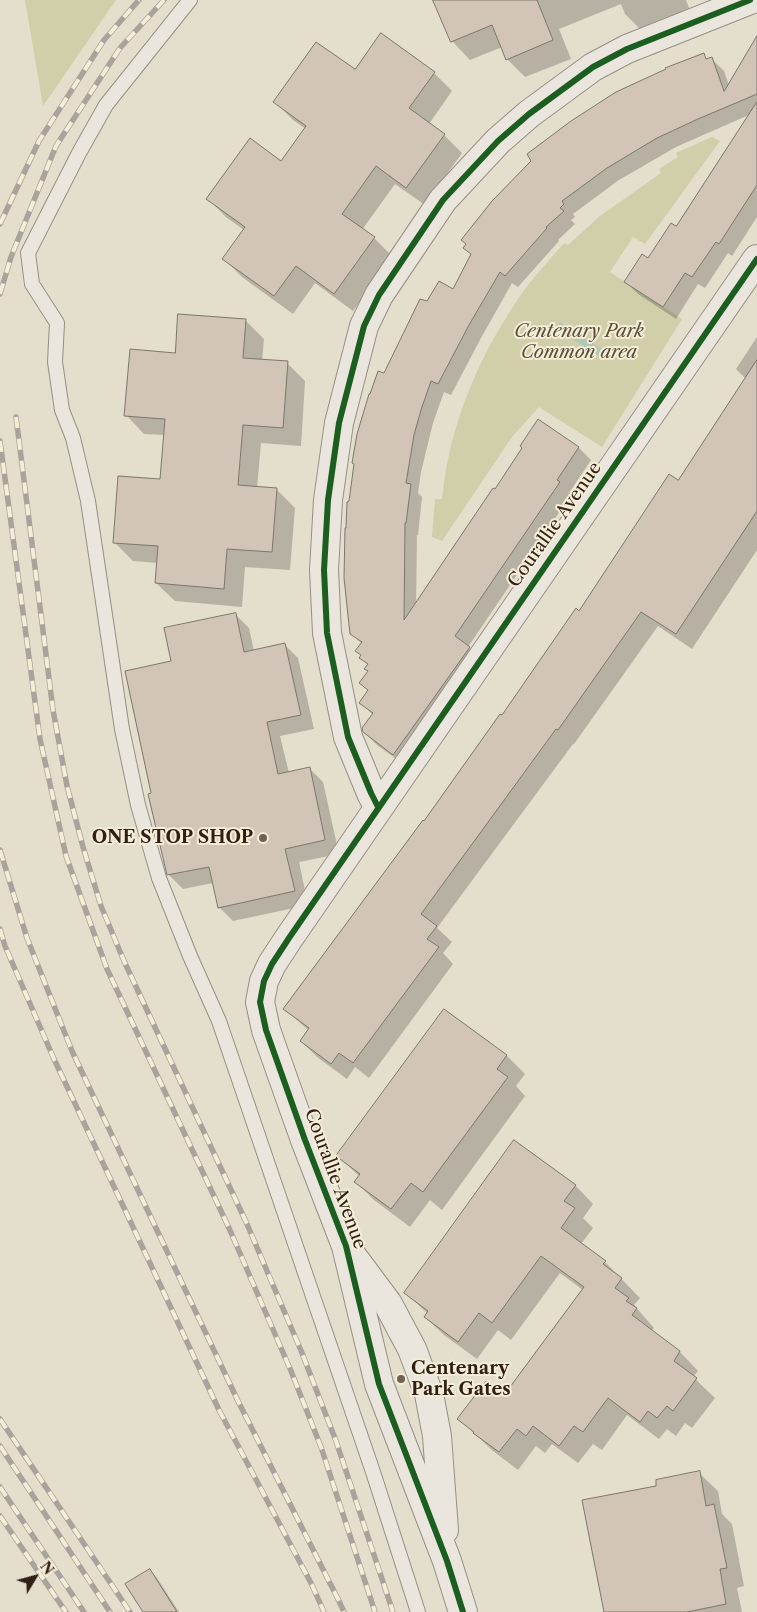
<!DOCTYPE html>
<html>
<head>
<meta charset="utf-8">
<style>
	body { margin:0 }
	#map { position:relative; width:757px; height:1612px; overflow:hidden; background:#e4decc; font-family:"Libre Caslon Text",serif }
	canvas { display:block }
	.north { position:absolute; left:10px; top:1552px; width:50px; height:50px; -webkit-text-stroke:4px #f5edd7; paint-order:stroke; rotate:53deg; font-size:14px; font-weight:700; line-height:20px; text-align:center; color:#2f1f15 }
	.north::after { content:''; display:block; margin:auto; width:18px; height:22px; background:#2f1f15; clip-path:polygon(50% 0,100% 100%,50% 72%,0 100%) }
</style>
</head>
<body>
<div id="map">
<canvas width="757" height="1612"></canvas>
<div class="north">N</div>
</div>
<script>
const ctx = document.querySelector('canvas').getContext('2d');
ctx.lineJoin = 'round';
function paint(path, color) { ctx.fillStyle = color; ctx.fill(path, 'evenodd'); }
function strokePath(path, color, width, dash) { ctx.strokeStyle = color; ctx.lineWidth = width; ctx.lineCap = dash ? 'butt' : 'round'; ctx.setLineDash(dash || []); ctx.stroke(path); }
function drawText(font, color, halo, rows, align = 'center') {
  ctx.font = font + ' "Libre Caslon Text",serif'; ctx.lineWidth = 4; ctx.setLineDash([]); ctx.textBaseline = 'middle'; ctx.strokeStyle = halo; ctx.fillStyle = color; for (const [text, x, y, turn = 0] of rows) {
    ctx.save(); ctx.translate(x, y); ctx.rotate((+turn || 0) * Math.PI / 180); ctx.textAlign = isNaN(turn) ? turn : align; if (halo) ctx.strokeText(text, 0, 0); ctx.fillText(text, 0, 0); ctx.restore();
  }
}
const green = new Path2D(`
	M25,0H116L43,106Z
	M712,137L720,141L645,244L633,237L610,272L682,319L602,447L539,407L512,437L442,541L432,537L435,499H442C450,421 480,353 525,289C537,273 551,258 564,243L568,245L600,216L661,173L659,169L678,157L676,153Z`);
const water = new Path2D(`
	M560,322L606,352L602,359L556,328Z`);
const shadow = new Path2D(`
	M435,0H686L691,13L643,32L625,14L621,4L559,29L571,59L525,77L507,59L502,47L470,60L452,41Z
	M757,39V217L732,256L728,253L705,288L698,284L676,319L638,294L626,282L677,228L751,114L676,147L619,180L573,214L575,217L571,220L575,224L558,240L559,241L518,287L512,283L481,338L451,395L444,392L433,423L421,472L418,493L422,497L418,535H417L416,605L524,448L538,421L579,448L591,460L569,493L571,495L468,647L482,660L406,766L377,745L364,732L373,715L361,703L369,692L361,683L369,672L368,665L361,658L362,656L357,651L362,644L352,634L348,529L350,502L384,374L428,303L454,291L703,55L708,60L712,59L724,71L729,85Z
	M355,71L434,73L452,91L429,124L444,135L462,153L425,205L395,184L362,230L374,238L392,256L353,311L315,283L293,314L242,277L224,259L244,230L226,217L208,199L282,162L306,129L293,120L275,102Z
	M246,321L264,339L262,361L287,363L305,381L301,446L261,443L257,488L276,489L295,508L290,570L245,567L242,607L175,601L156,583L158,563L133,561L114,542L161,481L165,435L144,434L126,415L176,354Z
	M757,337V550L692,649L658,626L574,744H573L437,928L452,942L443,953L453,964L369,1078L355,1067L347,1079L317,1057L301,1041L309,1031L285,1009L678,482L746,379L736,369Z
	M235,614L249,628L254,651L284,644L298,658L314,729L280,736L289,773L309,768L323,782L339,854L299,862L308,905L233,921L219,907L213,883L183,889L169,875L150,795L153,794L173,662Z
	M445,1011L507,1056L525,1074L516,1086L525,1096L442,1210L430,1200L410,1227L374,1200L356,1182L360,1177L338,1156Z
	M575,1185L593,1204L583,1218L593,1228L581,1244L605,1262L640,1298L634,1305L654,1328L651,1331L680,1352L698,1371L693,1377L715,1398L692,1428L685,1423L676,1436L667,1429L659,1439L627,1415L602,1450L593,1444L578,1463L552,1444L545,1453L536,1446L518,1470L493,1451L459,1419L504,1397L583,1290L560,1273L511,1340L498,1330L477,1359L444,1335L425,1317L428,1314L406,1293Z
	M699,1473L718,1491L722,1514L732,1524L744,1586L737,1588L742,1612H606L658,1487Z
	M150,1570L157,1578L179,1612H144Z`);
const building = new Path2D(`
	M433,0H537L553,40L506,60L492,25L451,42Z
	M381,33L435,72L409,108L445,134L406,188L376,166L342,214L375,237L334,294L296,266L274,296L222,259L245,227L206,199L250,138L281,161L306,126L273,102L316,42L355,69Z
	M757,36V94L698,119L657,138L607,168L562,201L564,204L560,208L564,211L546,227L547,228L505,276L500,272L469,325L438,384L431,381L421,410L414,435L406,483L411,484L406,523H405L404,620L493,488L495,489L522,448L520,446L538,419L579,447L557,480L560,482L455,636L470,647L393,755L363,732L362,728L373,713L359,703L368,690L359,683L368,671L364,669L368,664L359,658L361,655L355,651L362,642L350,634L344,578L345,528H346L347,502L349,501L354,464L352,463L357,434L369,394H370L378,371L384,373L420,299L427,301L439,281L453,289L471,254L463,248L466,244L461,240L492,201L531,161L527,154L571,121L616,92L666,69L665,68L704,53L706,59L712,57L724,91Z
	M757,102V185L719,244L716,242L692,277L685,273L663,307L624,282L642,254L648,258L671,223L676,226Z
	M178,314L246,319L243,358L288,361L283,428L243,425L238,485L277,488L272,552L227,549L224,589L155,583L158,546L113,543L118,476L160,479L165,419L124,416L130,349L175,353Z
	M757,360V511L676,634L641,612L558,730L556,729L421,914L437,926L427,939L439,947L353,1063L339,1053L331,1064L300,1041L309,1028L283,1009L423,820L424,821L500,714L502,715L576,608L579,611L669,474L678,480Z
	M236,613L244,652L285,643L301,715L267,722L278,774L310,767L325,840L285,849L295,891L218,908L209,867L167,875L148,794L151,793L125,671L171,661L164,628Z
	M444,1009L507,1055L497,1069L508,1077L423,1192L411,1183L391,1209L354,1182L360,1174L336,1156Z
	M514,1140L576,1185L564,1201L575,1208L561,1228L606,1261L603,1264L622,1278L615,1288L629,1298L626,1301L637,1308L632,1315L680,1351L674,1361L697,1378L673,1411L667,1406L657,1418L648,1411L640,1422L608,1398L583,1432L574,1426L559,1446L533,1426L526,1436L517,1429L499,1452L473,1433L474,1432L457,1419L486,1381L504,1395L584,1287L541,1256L492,1323L479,1313L458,1342L424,1317L428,1311L404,1293Z
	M700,1471L706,1506L714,1504L727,1568L720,1569L726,1604L687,1612H604L582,1500L656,1486V1480Z
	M150,1569L177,1612H143L125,1584Z`);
const lane = new Path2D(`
	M190,0L106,105L79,153L28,253L32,284L57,323L55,362L62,410L73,438L88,501L122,729L138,805L159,878L190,956L219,1021L373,1472L418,1612`);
const street = new Path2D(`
	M378,807L371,793L348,737L327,633L324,570L328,500L339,423L364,326L379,295L443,200L498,141L529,114L593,67L627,49L750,0
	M353,1257L388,1304L412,1349L429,1394L437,1436L444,1530
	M463,1612L447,1561L379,1384L346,1246L305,1140L266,1030L260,1002L264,981L272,964L289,938L757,259`);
const rail = new Path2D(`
	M0,224L39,141L104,40L139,0
	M0,294L11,257L56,146L120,48L164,0
	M16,417L53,710L67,786L83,847L101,906L124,961L247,1224L302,1353L336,1441L393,1612
	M0,441L40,739L66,856L107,969L229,1228L291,1371L321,1447L375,1612
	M0,850L27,938L72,1051L238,1401L338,1599L344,1612
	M0,929L5,946L54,1059L219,1410L312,1585L324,1612
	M0,1419L130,1612
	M0,1446L110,1612
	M0,1487L84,1612
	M0,1516L66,1612`);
const cycleway = new Path2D(`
	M378,807L371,793L348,737L327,633L324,570L328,500L339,423L364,326L379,295L443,200L498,141L529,114L593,67L627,49L750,0
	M463,1612L447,1561L379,1384L346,1246L305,1140L266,1030L260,1002L264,981L272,964L289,938L757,259`);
const markers = [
	[263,838,5,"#6e6255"],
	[401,1379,5,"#6e6255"]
];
const parkNames = [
	["Centenary Park",579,332],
	["Common area",579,353]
];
const streetNames = [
	["Courallie Avenue",555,525,-55],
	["Courallie Avenue",335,1179,70]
];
const poiNames = [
	["ONE STOP SHOP",253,838],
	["Centenary",411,1369,"left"],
	["Park Gates",411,1390,"left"]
];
paint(green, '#d0cfaa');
paint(water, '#b1c8b6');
paint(shadow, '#0003');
paint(building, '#d2c5b8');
strokePath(building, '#7c766c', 1);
strokePath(lane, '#959084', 16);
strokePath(street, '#959084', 30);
strokePath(lane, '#eae6de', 14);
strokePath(street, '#eae6de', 28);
strokePath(rail, '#a8a39b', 5.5);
strokePath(rail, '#f5edd7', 4, [11]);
strokePath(cycleway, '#1b5e20', 6);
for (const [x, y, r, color] of markers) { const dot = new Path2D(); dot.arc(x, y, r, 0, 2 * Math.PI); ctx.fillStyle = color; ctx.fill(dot); strokePath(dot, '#f5edd7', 2); }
drawText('italic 18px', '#5a5039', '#f5edd7', parkNames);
drawText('18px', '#2f1f15', '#f5edd7', streetNames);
drawText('bold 18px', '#2f1f15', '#f5edd7', poiNames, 'right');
</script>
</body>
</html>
